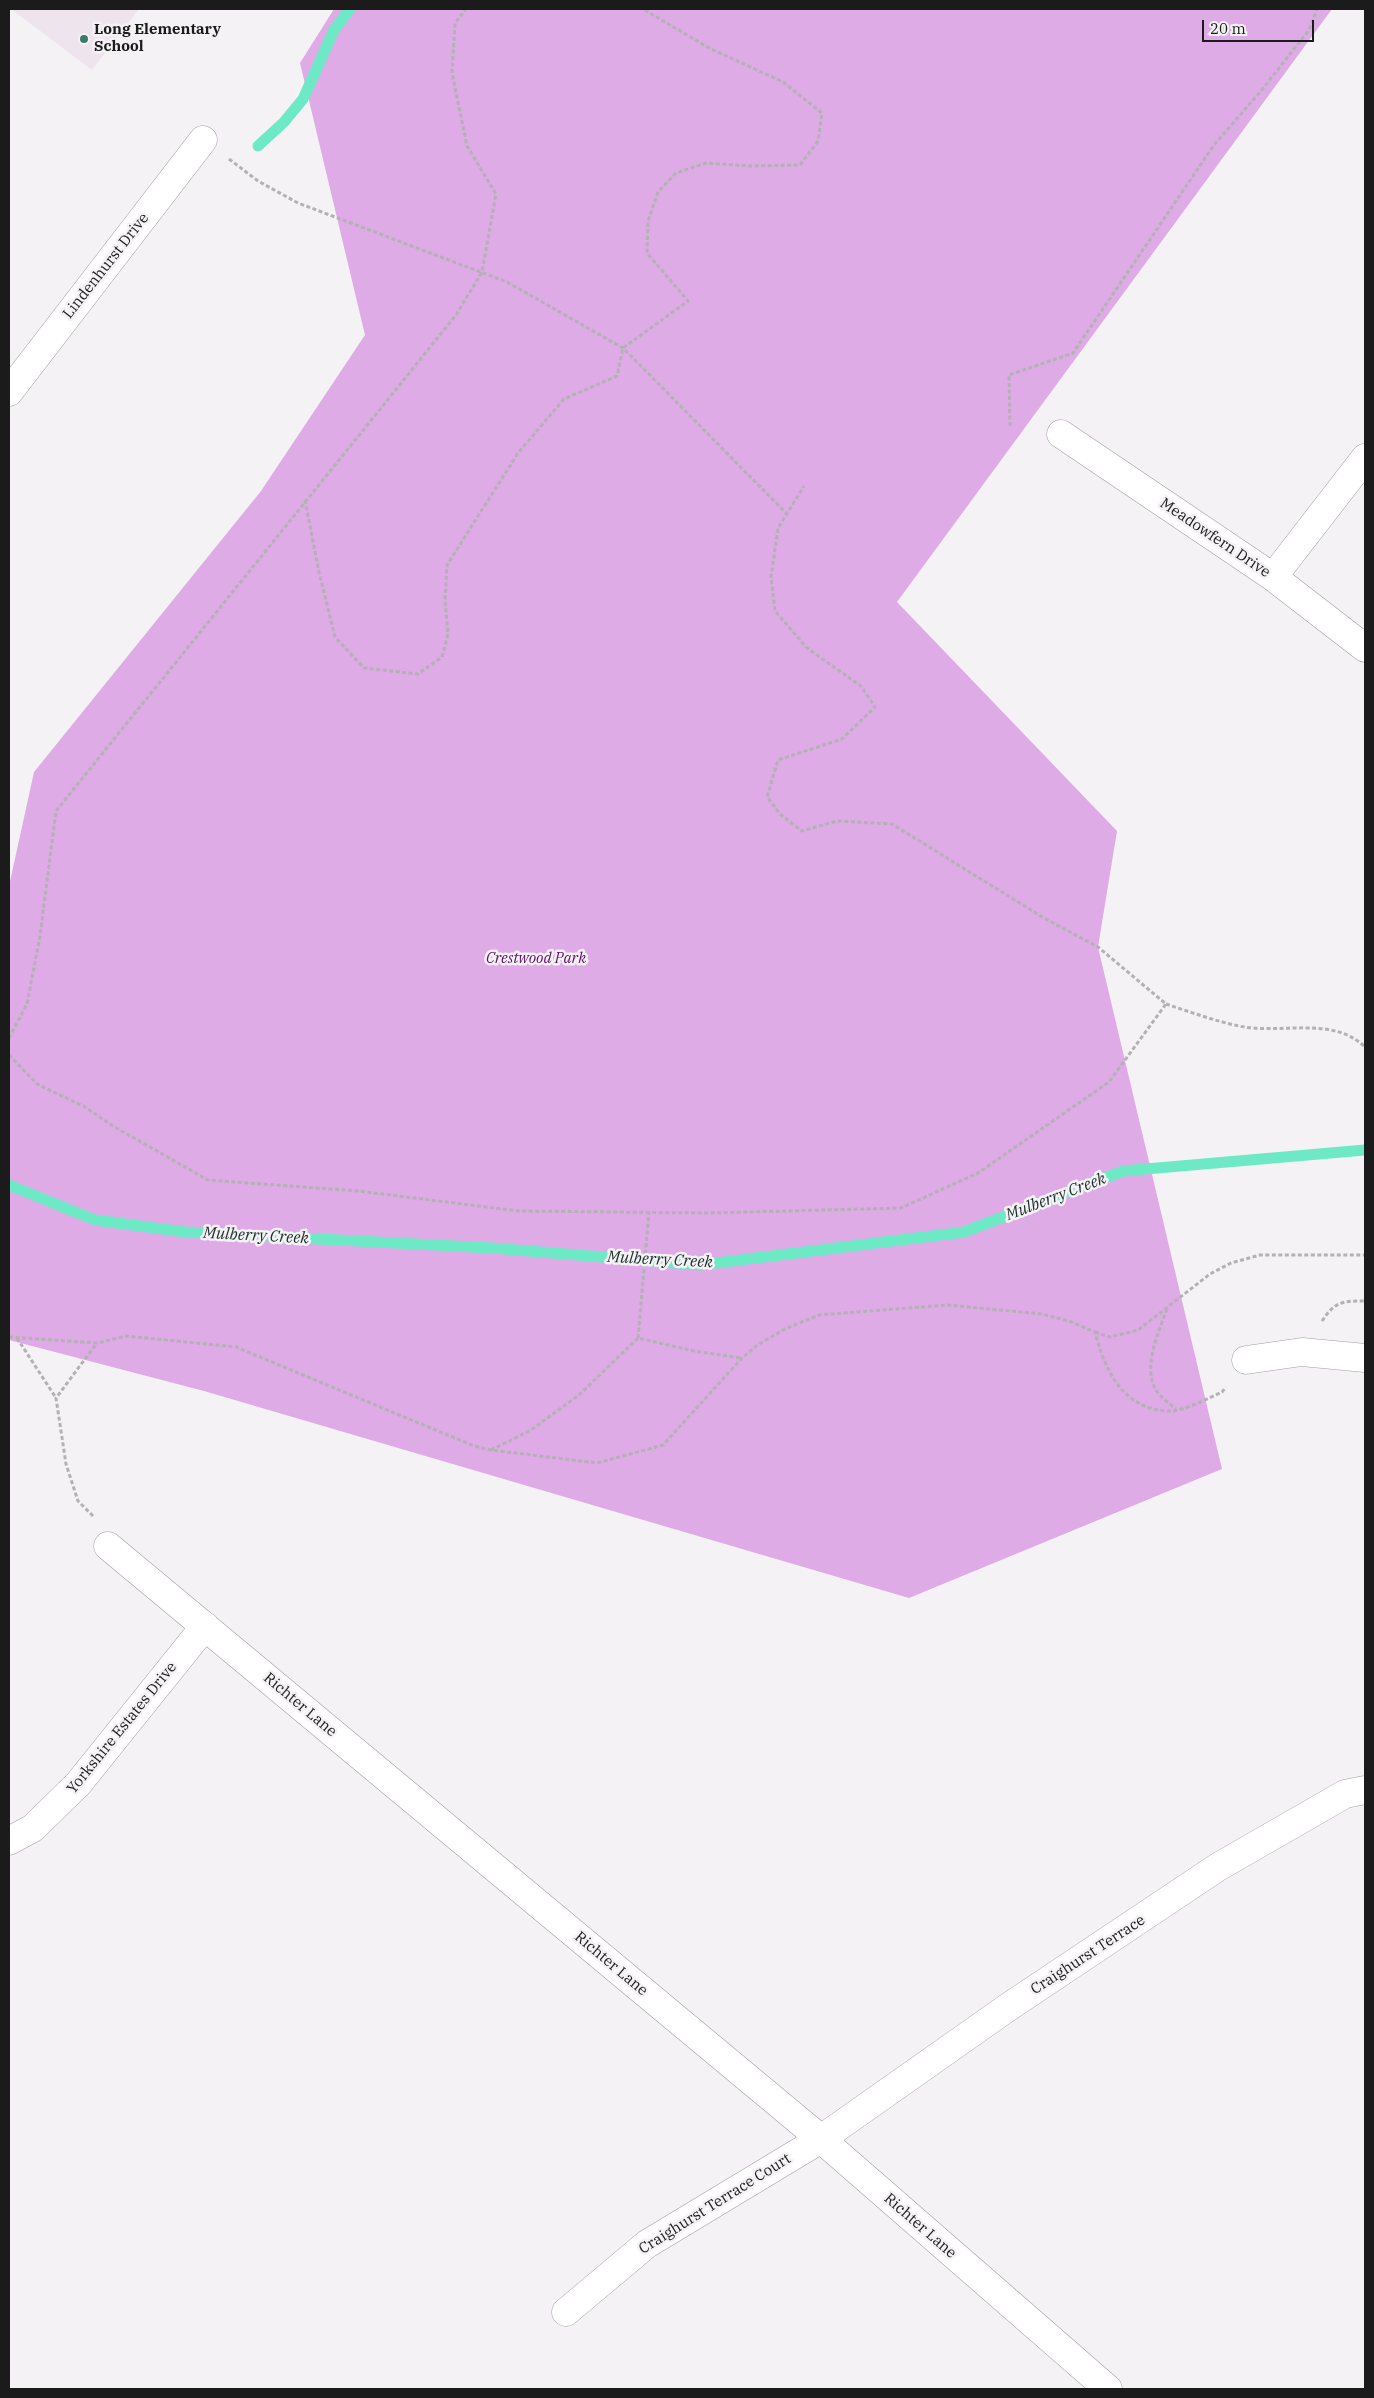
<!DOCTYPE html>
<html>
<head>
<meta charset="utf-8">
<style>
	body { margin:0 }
	#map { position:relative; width:1374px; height:2398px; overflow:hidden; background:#f5f2f6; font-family:"IBM Plex Serif",serif }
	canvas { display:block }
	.frame { position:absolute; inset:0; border:10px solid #1c1b1c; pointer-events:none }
	.scale { position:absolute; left:1202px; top:20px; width:112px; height:22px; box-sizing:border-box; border:2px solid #1c1b1c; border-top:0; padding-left:6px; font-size:15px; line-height:18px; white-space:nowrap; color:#1c1b1c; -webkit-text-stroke:4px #f5f2f6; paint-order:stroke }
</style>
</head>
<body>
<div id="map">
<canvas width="1374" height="2398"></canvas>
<div class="frame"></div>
<div class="scale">20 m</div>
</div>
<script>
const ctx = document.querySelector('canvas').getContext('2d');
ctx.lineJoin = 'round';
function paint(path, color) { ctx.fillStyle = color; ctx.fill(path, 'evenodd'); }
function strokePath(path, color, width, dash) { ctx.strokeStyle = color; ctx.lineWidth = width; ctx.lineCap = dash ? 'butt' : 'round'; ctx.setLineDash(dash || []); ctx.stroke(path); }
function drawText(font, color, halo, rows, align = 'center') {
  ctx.font = font + ' "IBM Plex Serif",serif'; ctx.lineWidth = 5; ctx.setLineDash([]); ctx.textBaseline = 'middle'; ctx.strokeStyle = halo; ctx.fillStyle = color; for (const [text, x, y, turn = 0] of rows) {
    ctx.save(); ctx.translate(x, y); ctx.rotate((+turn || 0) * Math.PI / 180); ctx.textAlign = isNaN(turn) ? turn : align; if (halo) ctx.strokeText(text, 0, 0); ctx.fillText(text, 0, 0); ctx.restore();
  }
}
const built = new Path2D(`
	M11,9H139L92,70Z`);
const green = new Path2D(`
	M334,9H1332L897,602L1117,831L1098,947L1222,1469L909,1598L204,1391L9,1340V886L34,772L261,491L365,335L300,63Z`);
const stream = new Path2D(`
	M258,146L284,122L303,99L334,30L350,9
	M9,1185L95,1220L185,1232L492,1248L700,1265L964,1232L1123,1171L1365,1150`);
const path = new Path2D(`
	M229,159L258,181L298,203L507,282L623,348L787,514
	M1010,426L1009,375L1073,353L1214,145L1261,91L1309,30L1317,9
	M305,500L319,572L335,637L364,668L418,674L442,657L448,634L445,601L447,565L518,453L564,399L617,376L623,348L688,301L647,253L648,221L658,192L676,173L706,163L752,166L800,165L818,141L822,113L783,82L709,48L643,9
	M1166,1004C1190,1012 1215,1021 1239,1026C1280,1035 1332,1015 1365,1047
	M9,1038L27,1004L40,936L56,811L456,315L482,272L496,194L467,146L452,73L455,23L466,9
	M9,1055L37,1084L85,1107L113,1126L208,1180L358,1191L519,1211L708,1213L901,1208L978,1173L1109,1082L1166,1004L1098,947L1044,918L892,824L837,821L802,831L780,814L767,797L778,760L842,739L875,707L861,686L807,648L775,611L771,577L778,528L804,486
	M1167,1309C1159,1331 1144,1363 1154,1386C1157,1395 1169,1403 1176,1409
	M1322,1321C1335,1301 1343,1301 1365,1301
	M1095,1332L1110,1337L1138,1330L1210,1274L1231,1263L1260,1255H1365
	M9,1337L97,1343L126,1336L236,1347L474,1446L491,1450L597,1463L663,1445L742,1358L759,1344L785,1329L819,1315L948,1305L1042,1314L1069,1321L1095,1332C1105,1371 1123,1409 1168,1411C1182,1412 1209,1398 1222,1392L1226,1387
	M17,1338L56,1398
	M638,1338L649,1212
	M491,1450L531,1430L579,1395L638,1338L694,1351L741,1358
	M93,1516L78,1501L66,1464L56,1398L97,1343`);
const minor = new Path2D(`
	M9,392L203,140
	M1061,434L1273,577L1365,648
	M1273,577L1365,458
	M1246,1360L1302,1352L1365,1358
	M108,1546L821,2139L1108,2389
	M9,1841L33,1828L78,1784L205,1626
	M566,2312L647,2244L821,2139L1007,2008L1218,1867L1345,1794L1365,1790`);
const markers = [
	[84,39,5,"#3b7a66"]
];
const poiNames = [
	["Long Elementary",94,30],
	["School",94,47]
];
const streetNames = [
	["Lindenhurst Drive",106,266,-52],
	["Meadowfern Drive",1215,538,34],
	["Richter Lane",300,1705,40],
	["Yorkshire Estates Drive",122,1728,-51],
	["Craighurst Terrace",1088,1955,-33],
	["Richter Lane",611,1964,40],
	["Craighurst Terrace Court",715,2204,-32],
	["Richter Lane",920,2226,41]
];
const parkNames = [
	["Crestwood Park",536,959]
];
const waterNames = [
	["Mulberry Creek",1056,1197,-21],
	["Mulberry Creek",256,1236,3],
	["Mulberry Creek",660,1260,3]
];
paint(built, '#ede4ee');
paint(green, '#deabe6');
strokePath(stream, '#6deac5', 11);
strokePath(minor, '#a09ea1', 29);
strokePath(path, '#b3b1b4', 3, [4, 2.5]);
strokePath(minor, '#fff', 28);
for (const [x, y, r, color] of markers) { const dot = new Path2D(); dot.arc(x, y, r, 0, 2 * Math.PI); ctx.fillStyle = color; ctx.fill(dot); strokePath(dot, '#f5f2f6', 2); }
drawText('bold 15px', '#1c1b1c', '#f5f2f6', poiNames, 'left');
drawText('15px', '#1c1b1c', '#f5f2f6', streetNames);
drawText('italic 15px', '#5f0f6b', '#f5f2f6', parkNames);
drawText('italic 16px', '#192f28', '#f5f2f6', waterNames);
</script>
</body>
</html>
